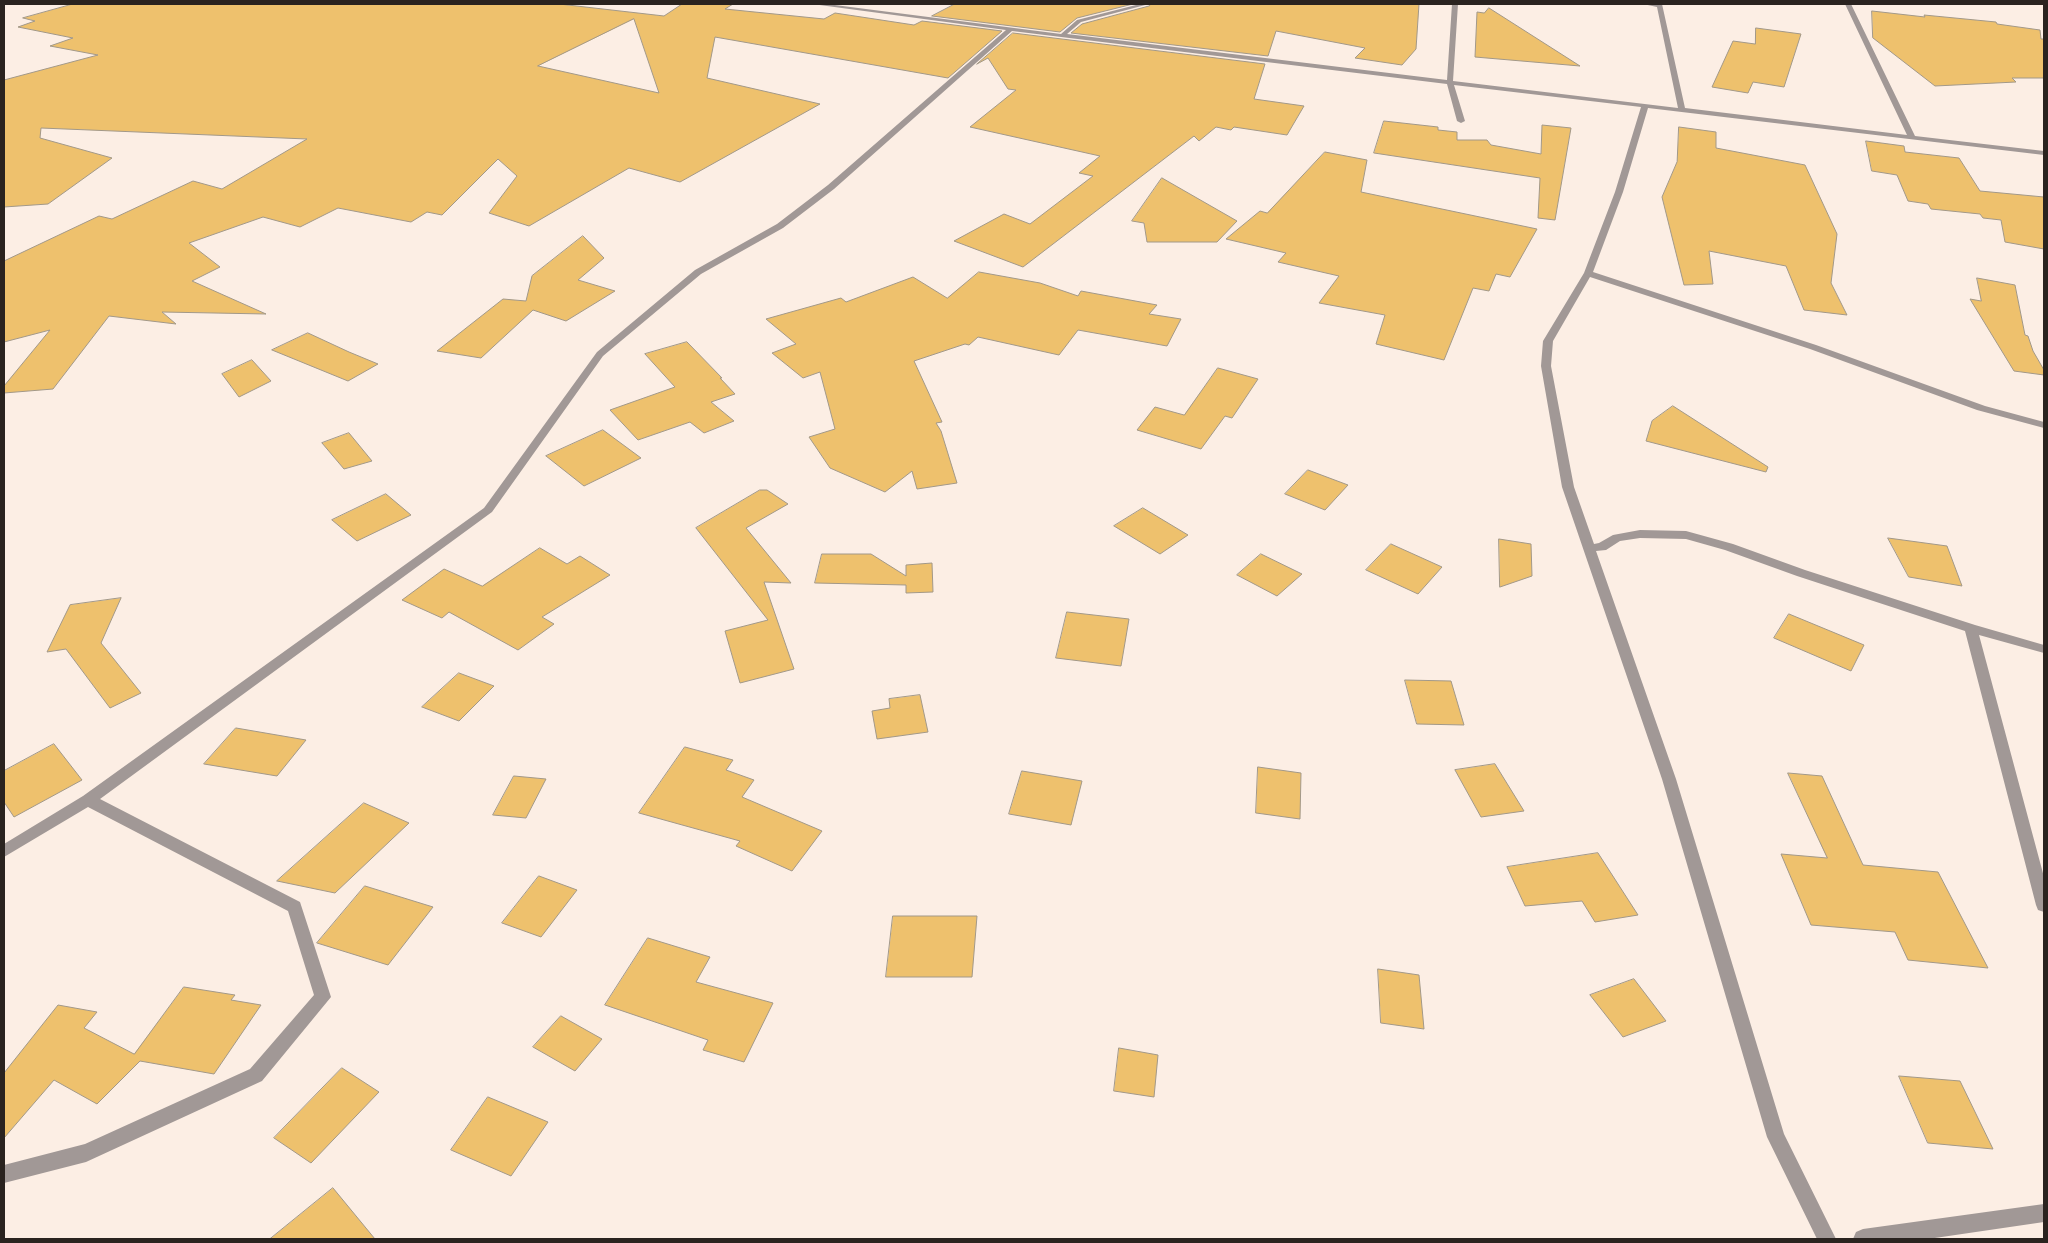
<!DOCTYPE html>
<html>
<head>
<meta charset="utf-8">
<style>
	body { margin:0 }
	#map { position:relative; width:2048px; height:1243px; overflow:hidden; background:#fceee4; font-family:Quicksand,sans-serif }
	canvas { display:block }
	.frame { position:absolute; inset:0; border:5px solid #2a231f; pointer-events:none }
</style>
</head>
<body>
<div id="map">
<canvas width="2048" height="1243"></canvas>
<div class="frame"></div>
</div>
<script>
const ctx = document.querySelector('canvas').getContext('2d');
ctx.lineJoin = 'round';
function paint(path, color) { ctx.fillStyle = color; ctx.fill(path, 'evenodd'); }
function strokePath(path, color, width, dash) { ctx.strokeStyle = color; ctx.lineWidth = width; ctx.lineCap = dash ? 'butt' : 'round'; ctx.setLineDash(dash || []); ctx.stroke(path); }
const building = new Path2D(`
	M73,4H559L664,16L682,4H733L725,9L824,19L835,13L914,25L922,21L1002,31L948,78L715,37L707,78L820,104L680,182L629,168L529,226L489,213L517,176L498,159L442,215L427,212L411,222L338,208L300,227L263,217L189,243L220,267L192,281L266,314L162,312L176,324L109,316L53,389L4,393V386L50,330L4,342V261L99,216L112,219L193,181L222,189L307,139L41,128L40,138L112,158L48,204L4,207V80L98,55L50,46L73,38L18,27L35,21L23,18ZM634,19L659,93L538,66Z
	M955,4H1133L1077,18L1060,32L932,16Z
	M1151,4H1419L1416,49L1402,65L1355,58L1365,48L1276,31L1268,56L1071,33L1082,24L1149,6Z
	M1489,8L1580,66L1475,57L1477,12L1484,13Z
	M1872,11L1925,17L1924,15L1996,22L1997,24L2040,30L2041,39H2044V78H2012L2016,82L1935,86L1873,38Z
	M1756,28L1801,34L1784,87L1753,82L1748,93L1712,87L1733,41L1755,44Z
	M1013,33L1265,64L1254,99L1304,106L1287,135L1234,127L1231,130L1216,127L1199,141L1194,136L1023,267L954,241L1004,214L1030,224L1093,176L1079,173L1100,156L970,127L1016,90L1008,89L988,58L977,64Z
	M1384,121L1438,127V130L1457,132V140H1487L1491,145L1541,154L1542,125L1571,128L1555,220L1538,218L1540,178L1374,153Z
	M1679,127L1716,132V148L1805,165L1837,234L1831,283L1847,315L1804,310L1786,266L1709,251L1713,284L1684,285L1662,197L1677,162Z
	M1866,141L1904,146L1905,152L1959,158L1980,191L2044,197V249L2005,242L2001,220L1983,218L1980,214L1931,209L1928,204L1908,201L1897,175L1872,171Z
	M1325,152L1367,160L1361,192L1537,229L1510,277L1496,274L1489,291L1473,288L1444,360L1376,344L1385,315L1319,303L1339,276L1278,262L1286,253L1226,239L1260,211L1267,213Z
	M1162,178L1237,221L1217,242H1147L1144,223L1132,221Z
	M583,236L604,258L578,280L615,291L566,321L533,310L481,358L437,351L503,299L526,301L532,276Z
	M979,272L1040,283L1078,296L1081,291L1157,305L1149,314L1181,319L1167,346L1078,330L1059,355L978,337L969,345L965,344L914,361L942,422L936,423L941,431L957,483L917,489L912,471L885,492L830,468L809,437L835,429L820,372L803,378L772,353L796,344L766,319L841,298L846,302L913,277L947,298Z
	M1977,278L2015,285L2025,335L2028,336L2033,351L2044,370V375L2014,371L1970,299L1981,301Z
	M308,333L349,352L378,364L348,381L272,350Z
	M687,342L722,378H720L735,394L711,402L734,421L704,433L690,422L638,440L610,410L675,387L645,354Z
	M252,360L271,381L239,397L222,374Z
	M1218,368L1258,379L1232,418L1225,416L1201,449L1137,430L1155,407L1184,415Z
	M1673,406L1768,467L1766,472L1646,441L1652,421Z
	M603,430L641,458L584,486L546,456Z
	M349,433L372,461L344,469L322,443Z
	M1308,470L1348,485L1325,510L1285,494Z
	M760,490H767L788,504L746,528L791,583L764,582L794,669L740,683L725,631L768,620L696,528Z
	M386,494L411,515L357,541L332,520Z
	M1143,508L1188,535L1160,554L1114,526Z
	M1888,538L1947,546L1962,586L1909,577Z
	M1499,539L1531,544L1532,576L1500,587Z
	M1391,544L1442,567L1418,594L1366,570Z
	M540,548L567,564L580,556L610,575L542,617L554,624L518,650L449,612L442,618L402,600L444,569L482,586Z
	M822,554H871L906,576V565L932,563L933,592L906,593V585L815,583Z
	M1261,554L1302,574L1277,596L1237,575Z
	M121,598L101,643L141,693L110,708L66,649L47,652L70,605Z
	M1067,612L1129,619L1121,666L1056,658Z
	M1789,614L1864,645L1851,671L1774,638Z
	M459,673L494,686L459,721L422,707Z
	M1405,680L1451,681L1464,725L1417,724Z
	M920,695L928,732L877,739L872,711L890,708L889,699Z
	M236,728L306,740L277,776L204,764Z
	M54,744L82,780L14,817L4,802V771Z
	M685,747L733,760L726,770L754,780L742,797L822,831L792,871L736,846L740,841L639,813Z
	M1495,764L1524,811L1481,817L1455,770Z
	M1258,767L1301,773L1300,819L1256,813Z
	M1022,771L1082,781L1071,825L1009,814Z
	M1788,773L1822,776L1863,865L1938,872L1988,968L1908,960L1895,932L1811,925L1781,854L1827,858Z
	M514,776L546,779L526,818L493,815Z
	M364,803L409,823L335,893L277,881Z
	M1598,853L1638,915L1595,922L1582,901L1525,906L1507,867Z
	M539,876L577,890L541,937L502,923Z
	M365,886L433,907L388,965L317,943Z
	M893,916H977L972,977H886Z
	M648,938L710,957L696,982L773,1003L744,1062L703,1050L708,1040L605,1005Z
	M1378,969L1419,975L1424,1029L1381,1023Z
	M1634,979L1666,1021L1623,1037L1590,995Z
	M184,987L235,995L231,1000L261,1005L214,1074L140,1061L97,1104L54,1080L4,1138V1073L58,1005L97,1012L84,1028L134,1054Z
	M561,1016L602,1039L575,1071L533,1047Z
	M1119,1048L1158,1055L1154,1097L1114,1091Z
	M342,1068L379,1092L311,1163L274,1138Z
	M1899,1076L1960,1081L1993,1149L1928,1143Z
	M488,1097L548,1122L511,1176L451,1150Z
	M333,1188L375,1239H270Z`);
const minor = new Path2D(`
	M812,4H827L1061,34L1077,20L1140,4H1149L1081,22L1067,34L1447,80L1452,4H1458L1453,81L1678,108L1657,7L1643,4H1662L1685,108L1907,135L1845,4H1851L1915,136L2044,151V155L1648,108L1623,192L1593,272L1816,345L1985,406L2044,422V428L1977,410L1810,349L1590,277L1553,341L1551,366L1574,487L1594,544L1599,543L1613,535L1640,530L1686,531L1733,544L1805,570L1975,625L2044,645V653L1979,635L2044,877V912L2038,910L2036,905L1965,631L1797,576L1725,550L1686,539L1640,538L1620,541L1606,550L1596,551L1676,779L1784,1134L1836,1239H1817L1767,1137L1662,779L1562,487L1541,366L1543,341L1584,273L1615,192L1641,107L1454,85L1465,121L1461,123L1457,121L1447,84L1012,31L834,189L783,228L701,274L603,356L492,512L100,799L300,902L331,997L262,1081L86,1162L4,1183V1165L85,1144L250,1069L314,995L288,911L88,807L4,857V844L83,796L484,508L597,352L695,270L777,224L828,185L1006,30Z
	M2044,1204V1222L1928,1239H1853L1856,1232L1863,1229Z`);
paint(building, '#eec16d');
strokePath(building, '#a29888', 1);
paint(minor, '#a19896');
</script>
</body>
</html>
